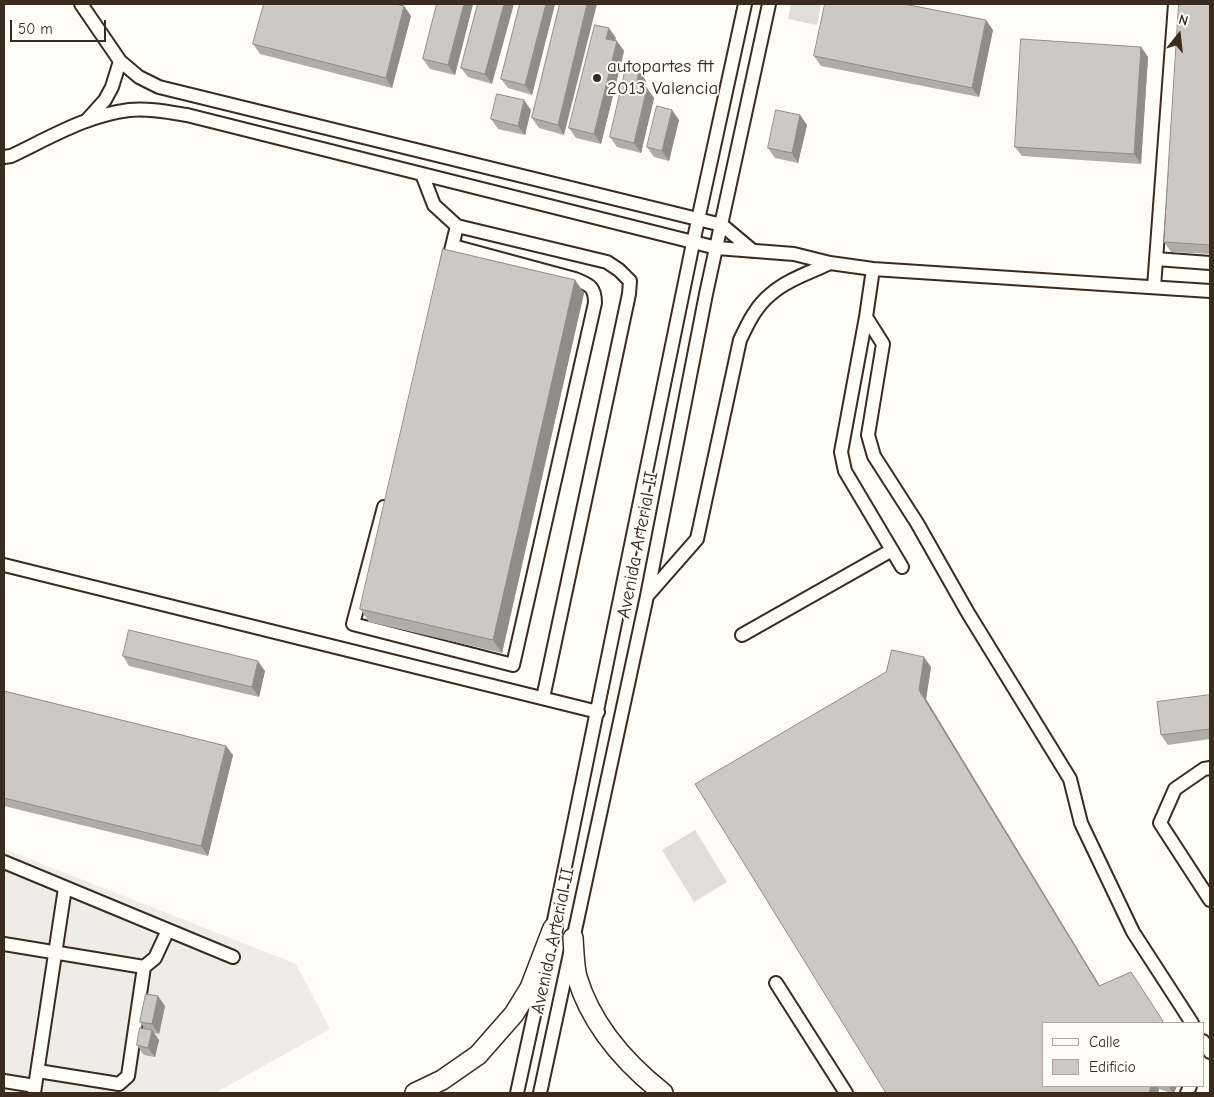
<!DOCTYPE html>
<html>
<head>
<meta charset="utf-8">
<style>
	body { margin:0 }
	#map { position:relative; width:1214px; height:1097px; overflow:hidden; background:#fdfcf7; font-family:"Comic Neue",sans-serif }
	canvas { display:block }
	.frame { position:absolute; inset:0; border:5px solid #3b2a1e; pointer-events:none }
	.legend { position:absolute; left:1042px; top:1022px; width:162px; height:65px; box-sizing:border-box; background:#fdfcf7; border:1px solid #afa8a0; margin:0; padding:6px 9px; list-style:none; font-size:15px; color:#3b2a1e }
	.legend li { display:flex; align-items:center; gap:10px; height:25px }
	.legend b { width:25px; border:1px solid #afa8a0 }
	.north { position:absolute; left:1154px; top:10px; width:50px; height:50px; -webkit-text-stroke:4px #fdfcf7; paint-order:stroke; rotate:16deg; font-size:14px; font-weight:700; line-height:20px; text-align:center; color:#3b2a1e }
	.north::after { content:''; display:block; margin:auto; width:18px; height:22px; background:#3b2a1e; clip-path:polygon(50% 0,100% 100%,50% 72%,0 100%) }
	.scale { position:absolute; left:10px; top:20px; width:96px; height:22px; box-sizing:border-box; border:2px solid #3b2a1e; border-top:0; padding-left:6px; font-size:15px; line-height:18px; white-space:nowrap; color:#3b2a1e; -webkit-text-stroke:4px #fdfcf7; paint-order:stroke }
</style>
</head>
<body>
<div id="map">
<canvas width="1214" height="1097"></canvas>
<div class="frame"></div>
<ul class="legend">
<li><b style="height:6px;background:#fdfcf7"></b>Calle</li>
<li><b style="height:14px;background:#cdc8c2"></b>Edificio</li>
</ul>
<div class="north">N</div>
<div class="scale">50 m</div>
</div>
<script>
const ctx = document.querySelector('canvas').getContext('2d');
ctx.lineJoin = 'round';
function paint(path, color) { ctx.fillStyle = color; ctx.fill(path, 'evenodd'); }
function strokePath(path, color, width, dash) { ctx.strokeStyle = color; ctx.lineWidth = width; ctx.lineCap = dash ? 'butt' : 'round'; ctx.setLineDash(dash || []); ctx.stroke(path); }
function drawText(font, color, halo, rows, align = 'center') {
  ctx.font = font + ' "Comic Neue",sans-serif'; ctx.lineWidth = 4; ctx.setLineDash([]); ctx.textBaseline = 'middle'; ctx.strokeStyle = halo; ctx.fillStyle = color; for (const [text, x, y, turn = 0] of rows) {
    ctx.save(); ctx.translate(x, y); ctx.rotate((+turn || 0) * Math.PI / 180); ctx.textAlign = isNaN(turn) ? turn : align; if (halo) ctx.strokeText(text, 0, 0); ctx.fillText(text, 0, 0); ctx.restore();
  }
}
const built = new Path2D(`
	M4,849L296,964L330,1029L215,1093H4Z`);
const green = new Path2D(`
	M791,4H821L817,25L788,19Z
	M695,830L727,882L694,902L662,850Z`);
const minor = new Path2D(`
	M81,4L120,61L139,77L159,87L722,225L753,251
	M87,120L105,100L112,87L120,61
	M4,157L11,156C49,138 87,115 129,110C148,108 168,112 187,115L717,248L794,254L830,263L873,269L1210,291
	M422,174L434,205L457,226L607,262L619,270L630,281L629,294L543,698
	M1156,259L1210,263
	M447,267L457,226
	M873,269L866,317L883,344L868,435L874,456L917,523L968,613L1070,779L1081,823L1133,932L1192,1023
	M1154,287L1175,4
	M866,317L841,452L845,471L902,567
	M384,507L353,624L513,665L595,303C595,286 589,285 575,279L453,246
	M4,565L598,712
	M647,596L697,539L740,340C748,323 756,306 771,294C787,280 811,272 830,263
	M742,635L892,550
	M1210,768L1204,769L1175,789L1160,823L1210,900
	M4,862L233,957
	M551,935L693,243L745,4
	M4,944L144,967L155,958L168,930
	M776,983L846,1093
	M1203,1041L1210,1052
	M38,1071L119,1084L128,1076L144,967
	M4,1081L35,1086
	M34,1093L65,888
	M517,1093L543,974
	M540,1093L647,596L706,294L769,4
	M1187,1093L1190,1086`);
const highway = new Path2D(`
	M573,938C574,951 574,965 577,977C591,1024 625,1063 663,1093
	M415,1093L442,1080L478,1055L514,1014L530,988L553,928`);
const wall = new Path2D(`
	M437,4H473L455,75L430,69L423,59Z
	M478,4L492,84L468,77L461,68Z
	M520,4H555L532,95L508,88L501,79Z
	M560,4L564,135L539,128L532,118Z
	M1210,4V254L1171,252L1164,242Z
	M404,6L411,16L392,88L260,54L253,44Z
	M993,30L979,97L821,66L814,56Z
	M616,38L615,41L624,51L601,144L576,138L569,128Z
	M1141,47L1148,57L1141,164L1022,156L1015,147Z
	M646,81L644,87L654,98L641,153L617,147L610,137Z
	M531,110L525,135L498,129L491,119Z
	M672,110L679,120L669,161L654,157L647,147Z
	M800,115L807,125L798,163L775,158L768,148Z
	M575,280L584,293L502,653L369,622L360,609Z
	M123,656L265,671L259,697L129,666Z
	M931,667L926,699L1100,986L1138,981L1043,1086H1177L1174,1093H1171L1159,1089L1158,1093H886V672Z
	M4,691L226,746L233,755L208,856L4,806Z
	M1210,695V739L1168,745L1161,735Z
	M165,1006L159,1034L154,1033L159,1040L155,1057L144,1055L137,1045L145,1029L140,1022Z`);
const shadedWall = new Path2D(`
	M464,4H473L455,75L448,65Z
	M504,4H514L492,84L485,74Z
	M546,4H555L532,95L525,85Z
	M587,4H597L564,135L558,125Z
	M404,6L411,16L392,88L386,78Z
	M986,20L993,30L979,97L972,88Z
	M609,28L616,38L613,48L606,39Z
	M617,41L624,51L601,144L594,134Z
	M1141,47L1148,57L1141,164L1134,154Z
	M639,71L646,81L642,95L636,85Z
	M647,88L654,98L641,153L634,143Z
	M524,100L531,110L525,135L518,126Z
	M672,110L679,120L669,161L662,151Z
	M800,115L807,125L798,163L792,153Z
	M575,280L584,293L502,653L493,640Z
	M924,657L931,667L926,699L1106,996L1099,986L919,690Z
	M258,661L265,671L259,697L252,687Z
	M226,746L233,755L208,856L201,846Z
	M158,996L165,1006L159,1034L152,1024Z
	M152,1030L159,1040L155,1057L148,1048Z
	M1151,1086H1157L1159,1089L1158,1093H1149Z
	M1168,1086H1177L1174,1093H1173Z`);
const building = new Path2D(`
	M264,4H396L404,6L386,78L253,44Z
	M437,4H464L448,65L423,59Z
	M478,4H504L485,74L461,68Z
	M520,4H546L525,85L501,79Z
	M560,4H587L558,125L532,118Z
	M825,4H904L986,20L972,88L814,56Z
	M1179,4H1210V245L1164,242Z
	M595,25L609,28L606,39L617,41L594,134L569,128Z
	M1021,39L1141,47L1134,154L1015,147Z
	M626,68L639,71L636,85L647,88L634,143L610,137Z
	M497,94L524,100L518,126L491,119Z
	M657,106L672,110L662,151L647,147Z
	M776,110L800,115L792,153L768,148Z
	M443,249L575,280L493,640L360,609Z
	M129,630L258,661L252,687L123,656Z
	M892,650L924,657L919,690L1099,986L1131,972L1163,1021L1162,1023H1043V1086H1151L1149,1093H886L695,784L886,672Z
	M4,691L226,746L201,846L4,798Z
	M1210,695V729L1161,735L1157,702Z
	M146,994L158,996L152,1024L140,1022Z
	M140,1028L152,1030L148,1048L137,1045Z`);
const markers = [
	[597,78,5,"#3b2a1e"]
];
const poiNames = [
	["autopartes ftt",607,67],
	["2013 Valencia",607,89]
];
const streetNames = [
	["Avenida Arterial II",638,545,-79],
	["Avenida Arterial II",553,941,-78]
];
paint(built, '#efece7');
paint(green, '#e1ded7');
strokePath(minor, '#3b2a1e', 16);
strokePath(highway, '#3b2a1e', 22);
strokePath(minor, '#fdfcf7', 12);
strokePath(highway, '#fdfcf7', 19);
paint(wall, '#b0aca7');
paint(shadedWall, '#908c88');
paint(building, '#cdc8c2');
strokePath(building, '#908c88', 1);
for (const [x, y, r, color] of markers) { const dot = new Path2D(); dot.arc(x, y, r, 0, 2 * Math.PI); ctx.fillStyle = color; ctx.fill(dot); strokePath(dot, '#fdfcf7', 2); }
drawText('19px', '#3b2a1e', '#fdfcf7', poiNames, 'left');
drawText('19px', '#3b2a1e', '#fdfcf7', streetNames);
</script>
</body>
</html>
